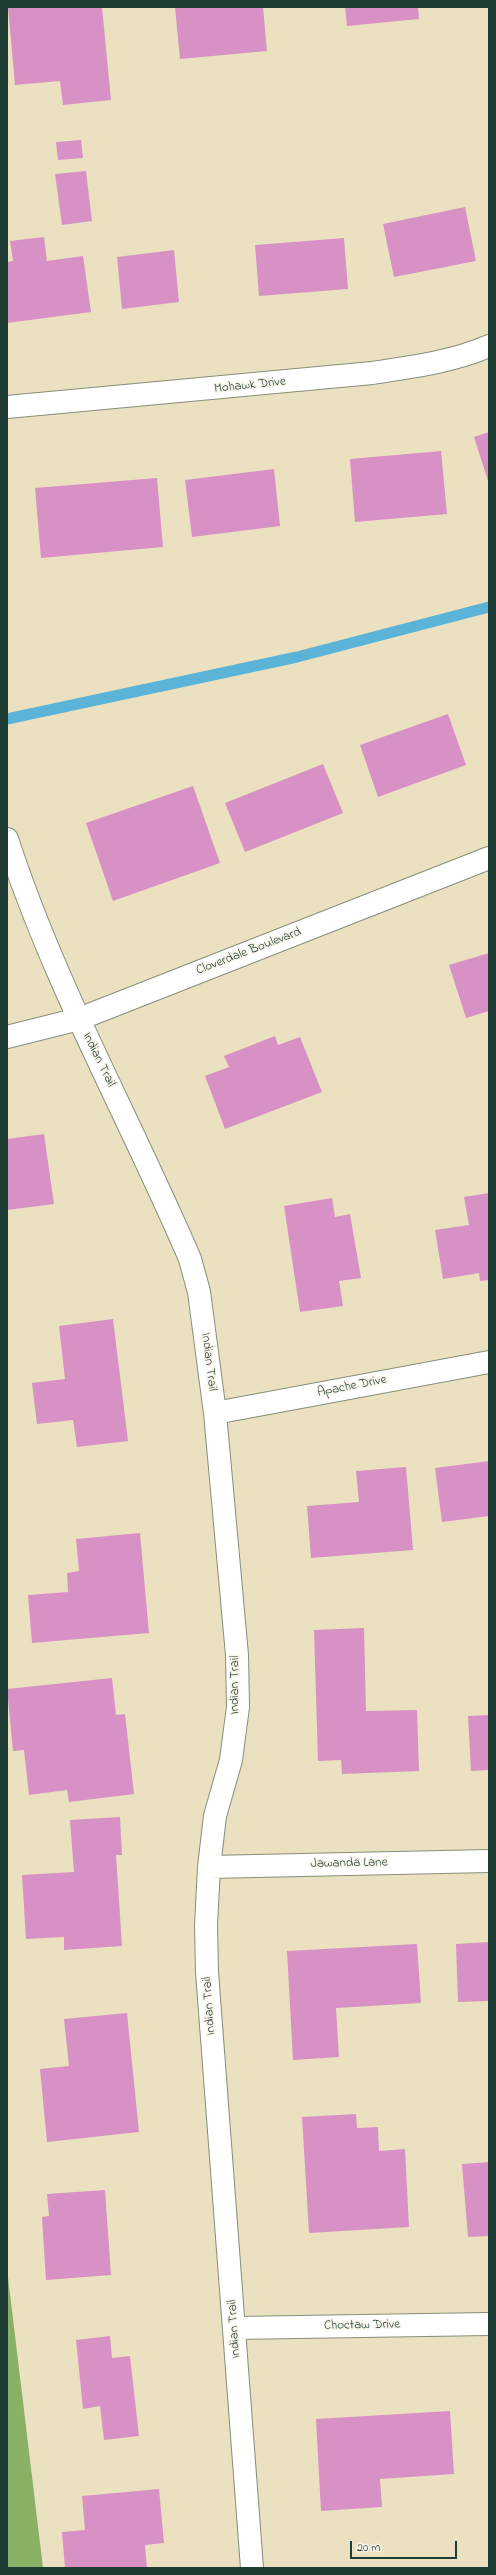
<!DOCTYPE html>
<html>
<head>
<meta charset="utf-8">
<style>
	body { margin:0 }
	#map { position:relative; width:496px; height:2575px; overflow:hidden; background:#ebe1c0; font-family:"Indie Flower",sans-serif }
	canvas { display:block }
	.frame { position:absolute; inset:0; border:8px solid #1f3d34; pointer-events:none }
	.scale { position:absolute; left:350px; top:2541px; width:107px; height:18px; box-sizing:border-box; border:2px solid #1f3d34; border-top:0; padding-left:5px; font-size:12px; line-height:14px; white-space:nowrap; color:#1f3d34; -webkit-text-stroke:3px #f7f3e8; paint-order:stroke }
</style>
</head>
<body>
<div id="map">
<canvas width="496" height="2575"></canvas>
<div class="frame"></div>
<div class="scale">20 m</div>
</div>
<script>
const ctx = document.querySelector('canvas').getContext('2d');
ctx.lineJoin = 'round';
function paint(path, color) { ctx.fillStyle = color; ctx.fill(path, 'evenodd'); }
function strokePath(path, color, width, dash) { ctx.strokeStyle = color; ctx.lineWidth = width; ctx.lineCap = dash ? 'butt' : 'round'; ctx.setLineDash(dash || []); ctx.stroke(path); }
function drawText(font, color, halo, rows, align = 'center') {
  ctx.font = font + ' "Indie Flower",sans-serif'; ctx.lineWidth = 3; ctx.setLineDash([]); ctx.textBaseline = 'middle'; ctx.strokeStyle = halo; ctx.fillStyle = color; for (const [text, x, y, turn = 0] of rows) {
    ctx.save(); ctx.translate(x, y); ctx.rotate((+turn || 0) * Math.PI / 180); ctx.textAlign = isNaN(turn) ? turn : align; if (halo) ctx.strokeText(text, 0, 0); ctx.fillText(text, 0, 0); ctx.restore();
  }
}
const forest = new Path2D(`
	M7,2269L43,2568H7Z`);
const stream = new Path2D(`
	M7,719L297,657L489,607`);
const building = new Path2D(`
	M8,7H102L111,100L63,105L60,81L15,85Z
	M175,7H263L267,51L180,59Z
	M345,7H418L419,19L347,26Z
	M81,140L83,158L58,160L56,142Z
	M86,171L92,221L62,225L55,174Z
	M465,207L476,261L394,277L383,224Z
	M44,237L47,261L83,256L91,312L7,323V262L13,261L10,241Z
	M344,238L348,289L259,296L255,245Z
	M174,250L179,302L122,309L117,257Z
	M489,432V484L474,437Z
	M441,451L447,514L355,522L350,459Z
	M274,469L280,526L192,537L185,480Z
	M157,478L163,547L41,558L35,488Z
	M448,714L466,765L378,797L360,745Z
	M323,764L343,813L245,852L225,803Z
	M193,786L220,863L113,901L86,823Z
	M489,953V1011L466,1018L449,965Z
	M275,1036L278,1045L300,1037L322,1092L225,1129L205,1076L229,1067L224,1056Z
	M44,1134L54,1204L7,1210V1139Z
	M489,1193V1280L480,1281L479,1273L443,1279L435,1230L469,1225L464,1197Z
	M332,1198L335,1217L350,1214L361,1278L339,1281L343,1306L300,1312L284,1206Z
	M113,1319L128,1441L77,1447L73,1420L37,1424L32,1383L65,1379L59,1326Z
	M489,1461V1516L442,1522L435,1468Z
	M406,1467L413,1550L311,1558L307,1506L359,1502L356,1471Z
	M140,1533L149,1633L32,1643L28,1595L68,1592L67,1573L79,1571L76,1539Z
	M364,1628L366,1711L417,1710L419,1771L342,1774L341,1760L318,1761L314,1630Z
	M112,1678L116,1715L125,1714L134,1794L69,1802L67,1790L29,1795L24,1750L13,1751L7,1689Z
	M489,1715V1770L471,1771L468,1716Z
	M120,1817L122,1855H116L122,1946L64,1950V1937L26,1939L22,1875L74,1872L70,1820Z
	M489,1942V2001L458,2002L456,1944Z
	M417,1944L421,2003L336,2008L339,2057L293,2060L287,1951Z
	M127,2013L139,2132L47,2142L40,2069L69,2066L64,2019Z
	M356,2114L357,2128L378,2127L379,2151L405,2149L409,2227L309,2233L302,2117Z
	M489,2162V2236L468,2237L462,2164Z
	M105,2190L111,2275L46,2280L42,2217L49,2216L47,2194Z
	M110,2336L112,2358L130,2356L139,2436L104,2440L100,2406L83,2409L76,2340Z
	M450,2411L454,2474L380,2479L382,2507L321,2511L316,2419Z
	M159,2489L164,2543L145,2545L147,2568H65L62,2532L85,2530L82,2496Z`);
const minor = new Path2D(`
	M7,407L372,373C412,367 452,362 489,346
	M7,839C54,984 130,1119 190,1259L199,1292L215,1413L237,1655L238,1707L231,1760L215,1816L209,1867L206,1925L207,1972L252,2568
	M7,1037L79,1019L489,858
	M215,1413L489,1362
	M209,1867L489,1861
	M235,2328L489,2324`);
const streetNames = [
	["Mohawk Drive",250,386,-6],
	["Cloverdale Boulevard",249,952,-21],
	["Indian Trail",98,1060,64],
	["Indian Trail",208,1362,83],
	["Apache Drive",352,1387,-11],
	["Indian Trail",236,1685,-90],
	["Jawanda Lane",349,1864,-1],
	["Indian Trail",210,2006,-94],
	["Choctaw Drive",362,2326,-1],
	["Indian Trail",235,2329,-94]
];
paint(forest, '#8ab065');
strokePath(stream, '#5bb3d8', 11);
paint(building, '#d791c5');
strokePath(minor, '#858f7a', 24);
strokePath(minor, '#fff', 22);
drawText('13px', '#1f3d34', '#f7f3e8', streetNames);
</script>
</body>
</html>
